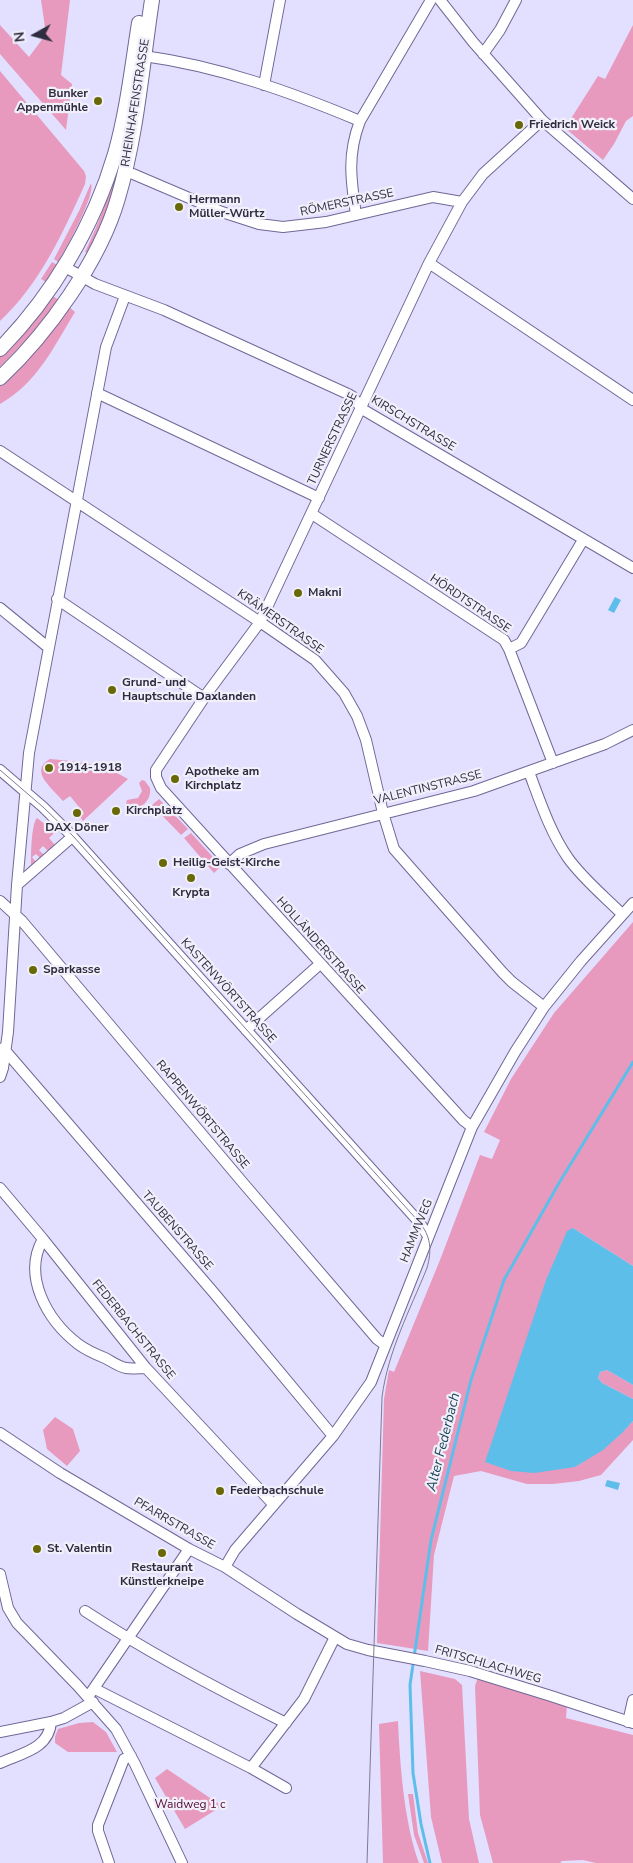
<!DOCTYPE html>
<html>
<head>
<meta charset="utf-8">
<style>
	body { margin:0 }
	#map { position:relative; width:633px; height:1863px; overflow:hidden; background:#e3dfff; font-family:"Nunito Sans",sans-serif }
	canvas { display:block }
	.north { position:absolute; left:10px; top:10px; width:50px; height:50px; -webkit-text-stroke:4px #f0effa; paint-order:stroke; rotate:263deg; font-size:14px; font-weight:700; line-height:20px; text-align:center; color:#2f2c40 }
	.north::after { content:''; display:block; margin:auto; width:18px; height:22px; background:#2f2c40; clip-path:polygon(50% 0,100% 100%,50% 72%,0 100%) }
</style>
</head>
<body>
<div id="map">
<canvas width="633" height="1863"></canvas>
<div class="north">N</div>
</div>
<script>
const ctx = document.querySelector('canvas').getContext('2d');
ctx.lineJoin = 'round';
function paint(path, color) { ctx.fillStyle = color; ctx.fill(path, 'evenodd'); }
function strokePath(path, color, width, dash) { ctx.strokeStyle = color; ctx.lineWidth = width; ctx.lineCap = dash ? 'butt' : 'round'; ctx.setLineDash(dash || []); ctx.stroke(path); }
function drawText(font, color, halo, rows, align = 'center') {
  ctx.font = font + ' "Nunito Sans",sans-serif'; ctx.lineWidth = 4.5; ctx.setLineDash([]); ctx.textBaseline = 'middle'; ctx.strokeStyle = halo; ctx.fillStyle = color; for (const [text, x, y, turn = 0] of rows) {
    ctx.save(); ctx.translate(x, y); ctx.rotate((+turn || 0) * Math.PI / 180); ctx.textAlign = isNaN(turn) ? turn : align; if (halo) ctx.strokeText(text, 0, 0); ctx.fillText(text, 0, 0); ctx.restore();
  }
}
const green = new Path2D(`
	M41,0H70L61,75L72,84L66,130L0,54V25L29,57L46,34Z
	M145,0H149L121,167L102,224L87,253L85,252C98,224 109,196 118,166C133,112 137,55 145,0Z
	M633,25V116L626,121L614,144L603,160L565,128L598,76L605,79Z
	M0,71L84,171L86,176L85,184C63,233 39,285 0,321Z
	M91,183C96,195 66,248 58,262L54,259L79,211Z
	M52,262L57,265L46,282L41,279Z
	M51,295L59,300L32,334L0,367V356Z
	M69,307L75,312C53,348 38,382 0,404V385Z
	M50,759C80,762 102,763 128,779L83,821L80,817L84,813L70,796L63,801C53,789 28,771 50,759Z
	M142,780L145,781L150,788C152,801 139,813 126,804L127,800L138,798L142,791L139,783Z
	M159,799L188,829L181,835L152,805Z
	M37,818L55,832L49,838L55,845L48,851L43,846L39,850L44,855L40,858L36,854L32,857L36,862L31,866C31,855 31,825 37,818Z
	M191,833L221,866L214,873L184,838Z
	M633,922V1266L573,1228L575,1467C597,1453 616,1440 633,1421V1440L601,1475L579,1481L553,1484H527L481,1471L454,1476L434,1555L428,1651L377,1643L384,1399L389,1370L394,1372L440,1260L480,1155L492,1159L500,1140L484,1132L511,1079L554,1013Z
	M607,1370L633,1385V1399L602,1383L598,1378L600,1372Z
	M55,1417L73,1429L80,1451L67,1466L47,1449L43,1430Z
	M420,1671L455,1679L462,1685L469,1819L479,1863H442L431,1817Z
	M478,1677L567,1705L566,1718L633,1735V1863H596L583,1860L562,1861L560,1863H493L480,1815L475,1686Z
	M398,1721C400,1765 404,1822 419,1863H383L379,1724Z
	M93,1722L106,1732L117,1752H68L55,1743V1737L58,1729L79,1723Z
	M167,1769L222,1806L185,1829L155,1778Z
	M408,1794H413L418,1833L428,1863H424L414,1835Z`);
const water = new Path2D(`
	M615,597L621,600L614,613L608,610Z
	M573,1228L633,1266V1385L607,1370L600,1372L598,1378L602,1383L633,1399V1421L622,1433L603,1450L575,1467L534,1473L511,1471L485,1462L546,1280L567,1231Z
	M607,1480L620,1483L618,1490L605,1486Z`);
const stream = new Path2D(`
	M430,1863L421,1824L413,1773L410,1685L431,1540L471,1380L504,1280L559,1183L633,1062`);
const minor = new Path2D(`
	M440,0L473,42L542,120L633,199
	M483,54L500,30L516,0
	M144,56C218,66 291,92 360,121
	M264,85L280,0
	M125,172L133,174L222,212L259,224L283,227L326,222L433,197L462,202
	M356,215C351,180 347,155 360,121L431,0
	M429,263L633,400
	M65,267L95,284L164,310L348,394L353,397L362,409L633,568
	M97,393L319,498
	M0,451L260,622L315,660L344,693L357,716L366,740L383,813L394,849L503,973L512,982L544,1007
	M312,514L504,640L509,649L553,763
	M57,599L204,698
	M0,608L49,648
	M509,649L521,643L583,540
	M0,770L43,807L70,834L419,1222L428,1236
	M529,772C540,801 550,832 568,858C583,879 604,896 622,914
	M229,864L240,854L264,844L474,791L605,744L633,730
	M17,885L72,837
	M0,901L22,921L244,1184L377,1339L385,1345
	M246,1030L320,964
	M3,1048L214,1293L333,1436
	M0,1077L3,1068L8,1032L17,885L29,753L106,347L125,296
	M472,1127L463,1120L161,788L156,777V770L208,692L260,622L429,263L462,202L483,174L542,120
	M0,1188L43,1239L146,1368L273,1504
	M43,1239C22,1276 47,1320 78,1344C86,1350 95,1354 105,1358C111,1361 119,1367 126,1368C132,1369 139,1368 146,1368
	M0,1433L60,1473L189,1549L225,1567L297,1614L347,1644L368,1650L425,1661L470,1671L551,1696L633,1723
	M225,1567L235,1550L333,1436L371,1382L472,1127L515,1052L544,1007L581,961L633,903
	M0,1574L8,1608L17,1623L77,1685L116,1729L135,1764L182,1863
	M85,1611C149,1653 217,1689 286,1723
	M95,1689L251,1768L286,1788
	M90,1694L189,1549
	M628,1722L633,1700
	M0,1732L51,1722L64,1718L93,1702
	M0,1763C22,1753 49,1749 51,1722
	M251,1768L304,1699L335,1637
	M109,1863L98,1831V1825L124,1759L131,1756`);
const secondary = new Path2D(`
	M0,349C52,296 94,226 115,154C127,112 132,67 139,23
	M0,378C47,334 100,261 118,198C137,134 142,66 152,0`);
const tram = new Path2D(`
	M0,770L43,807L73,836L419,1222C431,1236 432,1250 427,1268C410,1310 388,1351 382,1397L367,1863`);
const markers = [
	[98,101,5,"#686906"],
	[519,125,5,"#686906"],
	[179,207,5,"#686906"],
	[298,593,5,"#686906"],
	[112,690,5,"#686906"],
	[49,768,5,"#686906"],
	[175,779,5,"#686906"],
	[116,811,5,"#686906"],
	[77,813,5,"#686906"],
	[163,863,5,"#686906"],
	[191,878,5,"#686906"],
	[33,970,5,"#686906"],
	[220,1491,5,"#686906"],
	[37,1549,5,"#686906"],
	[162,1553,5,"#686906"]
];
const poiNames = [
	["Bunker",88,94,"right"],
	["Appenmühle",88,108,"right"],
	["Friedrich Weick",529,125],
	["Hermann",189,200],
	["Müller-Würtz",189,214],
	["Makni",308,593],
	["Grund- und",122,683],
	["Hauptschule Daxlanden",122,697],
	["1914-1918",59,768],
	["Apotheke am",185,772],
	["Kirchplatz",185,786],
	["Kirchplatz",126,811],
	["DAX Döner",77,828,"center"],
	["Heilig-Geist-Kirche",173,863],
	["Krypta",191,893,"center"],
	["Sparkasse",43,970],
	["Federbachschule",230,1491],
	["St. Valentin",47,1549],
	["Restaurant",162,1568,"center"],
	["Künstlerkneipe",162,1582,"center"]
];
const streetNames = [
	["RHEINHAFENSTRASSE",136,103,-81],
	["RÖMERSTRASSE",347,203,-12],
	["KIRSCHSTRASSE",413,424,31],
	["TURNERSTRASSE",333,439,-65],
	["HÖRDTSTRASSE",470,604,34],
	["KRÄMERSTRASSE",280,622,35],
	["VALENTINSTRASSE",428,788,-14],
	["HOLLÄNDERSTRASSE",320,946,48],
	["KASTENWÖRTSTRASSE",228,991,48],
	["RAPPENWÖRTSTRASSE",202,1115,50],
	["TAUBENSTRASSE",177,1231,49],
	["HAMMWEG",417,1231,-68],
	["FEDERBACHSTRASSE",133,1330,51],
	["PFARRSTRASSE",174,1524,30],
	["FRITSCHLACHWEG",488,1665,16]
];
const parkNames = [
	["Waidweg 1 c",190,1805]
];
const waterNames = [
	["Alter Federbach",444,1442,-76]
];
paint(green, '#e79abe');
paint(water, '#5ebeea');
strokePath(stream, '#5ebeea', 3);
strokePath(minor, '#6f6896', 12);
strokePath(secondary, '#6f6896', 16);
strokePath(minor, '#fff', 10);
strokePath(secondary, '#fff', 14);
strokePath(tram, '#7e7a94', 1);
for (const [x, y, r, color] of markers) { const dot = new Path2D(); dot.arc(x, y, r, 0, 2 * Math.PI); ctx.fillStyle = color; ctx.fill(dot); strokePath(dot, '#f0effa', 2); }
drawText('bold 12px', '#2f2c40', '#f0effa', poiNames, 'left');
drawText('12px', '#2f2c40', '#f0effa', streetNames);
drawText('12px', '#540a35', '#f0effa', parkNames);
drawText('italic 14px', '#1b4457', '#f0effa', waterNames);
</script>
</body>
</html>
